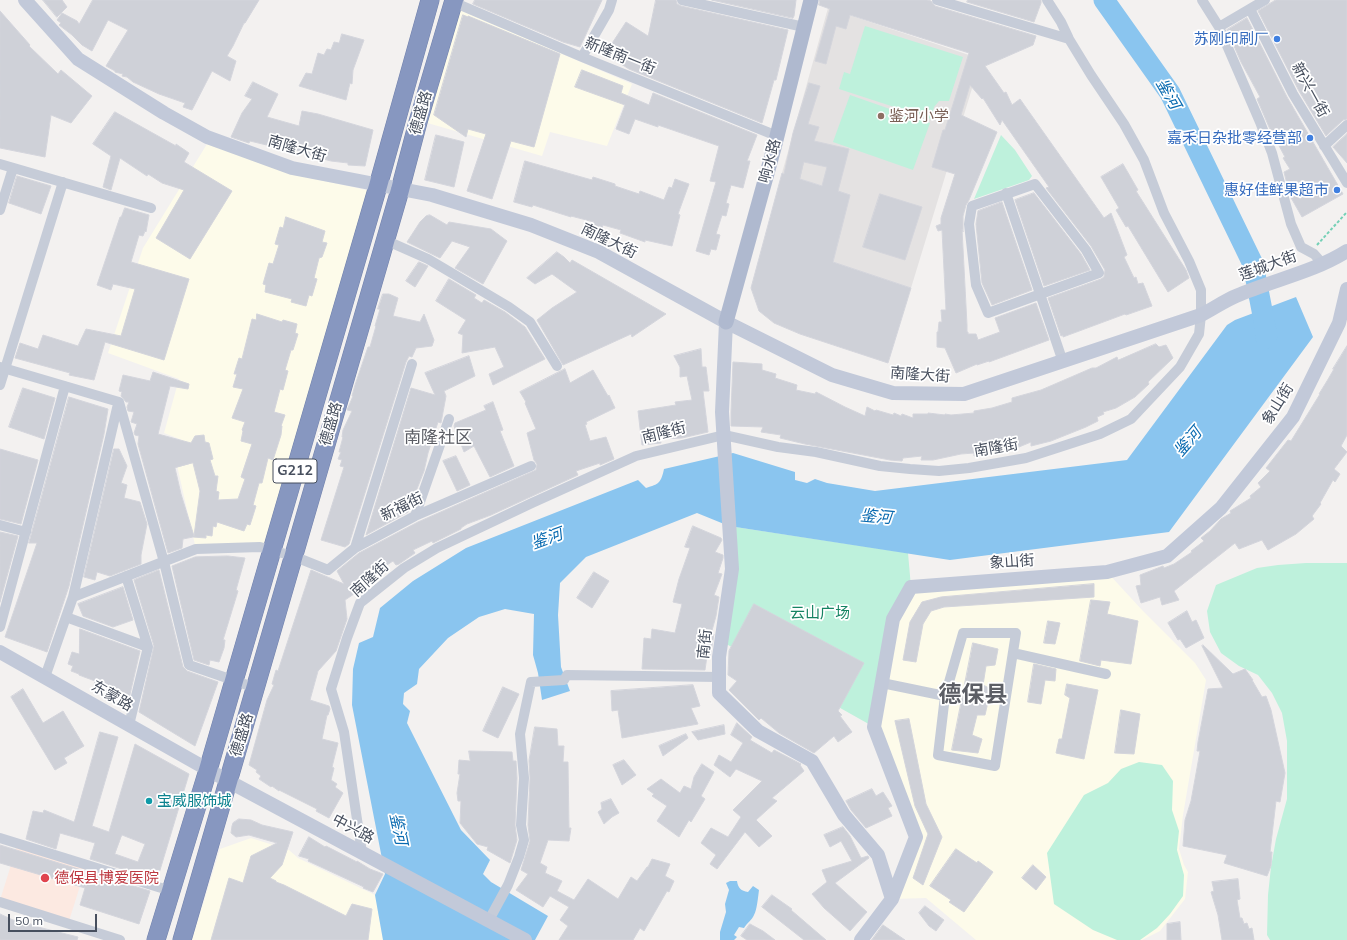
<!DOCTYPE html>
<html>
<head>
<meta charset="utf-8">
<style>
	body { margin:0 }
	#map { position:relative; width:1347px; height:940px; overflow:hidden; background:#f3f1f0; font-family:Mulish,sans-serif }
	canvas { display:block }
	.scale { position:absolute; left:8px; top:914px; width:89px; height:18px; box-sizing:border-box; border:2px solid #474f5e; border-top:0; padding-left:5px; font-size:12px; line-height:14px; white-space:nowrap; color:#474f5e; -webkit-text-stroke:3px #fff; paint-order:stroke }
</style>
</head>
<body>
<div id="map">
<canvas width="1347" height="940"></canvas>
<div class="scale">50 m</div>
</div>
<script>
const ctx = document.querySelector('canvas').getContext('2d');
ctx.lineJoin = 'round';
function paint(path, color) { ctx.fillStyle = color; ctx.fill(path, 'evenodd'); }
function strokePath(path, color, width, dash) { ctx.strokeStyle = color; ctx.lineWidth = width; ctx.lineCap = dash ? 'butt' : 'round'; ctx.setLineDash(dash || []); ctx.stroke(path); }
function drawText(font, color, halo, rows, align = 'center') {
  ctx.font = font + ' Mulish,"Noto Sans SC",sans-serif'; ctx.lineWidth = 3.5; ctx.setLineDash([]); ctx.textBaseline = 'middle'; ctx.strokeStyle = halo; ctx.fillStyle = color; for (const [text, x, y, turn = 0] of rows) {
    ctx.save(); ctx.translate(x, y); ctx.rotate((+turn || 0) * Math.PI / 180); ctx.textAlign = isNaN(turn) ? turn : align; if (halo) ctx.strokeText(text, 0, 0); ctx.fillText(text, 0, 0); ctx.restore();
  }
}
const commercial = new Path2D(`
	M457,9L632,84L607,146L550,132L542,156L424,122Z
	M207,144L291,174L371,191L267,545H195L176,461L182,440L164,433L179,379L108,353L143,248Z
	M1107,572L1142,610L1195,663L1206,680L1183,815L1179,849L1184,865L1188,872L1185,899L1160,931L1142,940H976L926,898L892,899L916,837L874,727L893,619L917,586Z
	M251,838L289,850L298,858L375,895L383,940H192L220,849Z`);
const education = new Path2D(`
	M828,8L981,59L911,288L833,262L849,195L782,173Z`);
const medical = new Path2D(`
	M17,846L86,867L69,921L0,900Z`);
const green = new Path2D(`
	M865,26L963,57L949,101H939L934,107L931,119L839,89L844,72L850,74Z
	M850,95L930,123L913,170L833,142Z
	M1001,135L1015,150L1032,176L1029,180L974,199Z
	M729,526L908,553L911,587L893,619L874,727L721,641Z
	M1306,563H1347V940H1270L1267,935L1268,895L1271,867L1276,839L1287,799V741L1282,713L1272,693L1258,675L1239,666L1221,653L1210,632L1207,611L1216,585L1257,568L1278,565Z
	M1139,762L1162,765L1173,781L1172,810L1179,831L1177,850L1184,875L1183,896L1170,914L1157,928L1140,940H1117L1093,930L1054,904L1047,853L1084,795L1108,783L1121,769Z`);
const water = new Path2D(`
	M1296,297L1313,337L1169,532L950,560L729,526L697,513L586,557L560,583L558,615L561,667L570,691L542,700L538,673L533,655L534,614L505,609L479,617L448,638L419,669L417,684L404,693L403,704L410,711L407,723L461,830L490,860L483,874L491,882L548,916L535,940H383L375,895L385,874L352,705L353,669L359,643L373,637L380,608L413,581L466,548L638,480L646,488C659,484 661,483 664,469L733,453L795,472V480L807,483L815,479L827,483L875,491L1127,460L1227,325L1235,320Z
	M730,881H737C738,888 741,891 748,892L753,886L759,890C758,897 757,910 754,915C752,920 747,923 744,928L739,927L734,935L737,937L734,940H720V932L726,912L725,904L729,890L726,883Z`);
const river = new Path2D(`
	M1104,0L1170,93L1253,264L1267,336L1266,338`);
const building = new Path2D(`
	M43,0H62L67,7L57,17Z
	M93,0H259L245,23H244L233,46L227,56L236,61L230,81L212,71L192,110L183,107L185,103L159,94L133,82L127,77L122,76L123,74L115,72V71L106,66L128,30L108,20L92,51L82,45L72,35L59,25L61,23L57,20L62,13L77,21L79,24Z
	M475,0H602L580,47L563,42L473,4Z
	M656,0H676L677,4L681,6L788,30L776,80H774L762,123L629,69L605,54L626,22L648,36Z
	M712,0H796L794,16L793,18Z
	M820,0H927L931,1L935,6L1036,36L1033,45L985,66L1004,93L1006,92L1012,105L1020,99L1104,218L1111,213L1127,255L1124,257L1134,278L1136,277L1138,284L1143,283L1152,306L1126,315L1125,314L1063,337V335L1061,336L1048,298L1101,279L1104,277L1105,270L1091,246L1046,188L1049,187L1002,120L1000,125L983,98L982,99L970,85L961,115L997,132L969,200L966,205L963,216V232L962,229L967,325V332H968V334H976L978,340L1000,332L995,318L1036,303L1049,340L989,362V361L977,365V364L956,373L945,348L937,347V332H938L939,322H942L941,310H946L942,230L938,231L936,226L941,224V218L955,174L932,167L943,130H945L969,53L850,15L846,29L836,26L826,64L815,61L830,9L819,5Z
	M968,0H1041V3L1034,22L967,2Z
	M1276,0H1347V119L1343,120L1326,136L1299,91L1258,11Z
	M0,11L30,45L29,46L58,74L61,70L92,96L71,123L51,115L45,157L0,148Z
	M463,15L468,17V16L560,54L534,147L511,141L492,199L467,191L486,134L468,129L466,137L434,115Z
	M1247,18L1287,97L1343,194L1302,217L1290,196L1284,172L1290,169L1283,158L1285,157L1269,127L1257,99L1260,97L1241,62L1227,30Z
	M342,34L364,40L353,70L352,84L350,83L346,100L299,86L306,73L312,74L318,53L324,55L327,49L331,50L334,42L339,43Z
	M582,70L623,86L621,93L649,105L653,93L757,135L747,161H750L743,188L731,185L726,203L729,204L726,216L722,215L716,234L720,235L716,250L711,249L709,255L696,251L716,182L710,181L719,146L658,125V127L635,119L629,134L616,129L625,105L575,87Z
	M253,82L278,94L267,117L299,126L302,111L318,114L373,130L365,166L348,165V163L331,161L316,157V155H309V153L279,147V148L250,141L249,143L231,137L242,113L252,99L245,96Z
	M809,83L820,86L808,124L819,127L814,141L849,149L838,191L850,195L833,262L911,288L888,363L800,334L774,323L759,311L751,288L782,173L784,174L793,133ZM804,162L827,167L822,186L800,179Z
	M115,112L176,146V144L189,153L184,162L232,191L190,259L156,238L184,190L162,183L148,174L147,176L120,158L111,190L103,187L111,156L93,144Z
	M1347,134V163L1333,147Z
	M436,135L464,142L454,187L425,180Z
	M525,161L592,180L593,177L615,184V186L639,194L640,191L664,200L669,187L672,188L675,179L689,184L678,214L680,215L672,246L645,240V242L620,233L621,230L603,225L602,228L593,225L594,222L571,216V217L533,205L532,207L514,202Z
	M1123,164L1138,190L1136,191L1186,270L1189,278L1168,292L1128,226L1126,227L1116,210L1119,208L1101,177Z
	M17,176L51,186L41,214L9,203Z
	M1034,193L1081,254L1090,270L1044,286L1015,200Z
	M880,194L922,207L905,260L863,247Z
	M1002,202L1032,290L992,305L982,283L976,224L978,211Z
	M125,208L149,215L146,232L145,231L143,236L139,235L131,262L189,279L164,360L105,342L94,380L69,375L70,373L15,358L20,343L38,349L43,335L78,346L86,329L121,336L135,289L113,284L111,290L97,285L120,217H121Z
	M430,215L447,225L449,222L491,229L507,241L483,284L455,268L470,247L452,241L440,258L407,242L420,222L426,216Z
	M286,217L325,231L322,242L327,243L322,257L319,258L314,278L317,279L312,296L309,295L306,306L291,302L292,299L265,292L266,285L263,284L269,263L273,264L279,245L275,244L280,227L283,228Z
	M557,252L564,257L570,263L572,260L666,314L632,337L631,334L563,365L537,320L552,308L577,292L552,274L535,284L527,278Z
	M419,262L428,266L415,287L406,281Z
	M449,279L476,295L474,298L482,303L484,300L505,312L525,327L545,359L493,385L489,374L504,367L495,347L462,353L463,335L458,333L466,320L436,301Z
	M383,294H389L398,298L393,316L420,322L424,314L434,340L432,346L416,348L412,357L409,356L406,362L349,544L345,547L321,540L344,467L340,466L342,460L338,459L341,452H339L343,437H342L343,430L352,411L347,410L353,396H352L355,385L368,347H370L376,326H375L380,309H378Z
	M257,314L282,322L283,320L297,324L295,333L298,334L293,350H291L285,370L288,371L283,390L280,389L274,412L285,415L281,426H282L281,435L273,460L268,458L262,483H259L253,505L256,506L250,525L247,524L244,531L217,522L216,527L213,526L212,536L206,535V538L193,537L183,539L182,548L168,553L138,444L139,436L135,435L134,433L137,424L131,422L134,412L128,411L127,407L129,402H126L121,396L122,392L119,391L123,375L150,381L153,372L189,384L188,389L170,386L158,434L191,443L195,436L204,435L205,442L209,443L213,459L210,460L215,476H218L216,491L219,492L218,500L238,499L245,479L241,477L252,444L241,441L243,431L242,430L245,422L232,418L243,389L233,387L237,374H234L239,358L242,359L252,319L256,320ZM193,463L200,491L194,536L181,494L175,468Z
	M1156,344L1159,347L1166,345L1173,358L1148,382L1149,384L1135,397L1116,408L1103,412L1104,414L1097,417L1098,421L1086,427L1051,441L1031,446V442L1007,452L974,456V453L961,454L933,460H921L922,456L903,458L902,461L890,460L805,444L780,438L781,435L761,432L763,427L731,426V412L733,362L762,364V370L776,374L775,378L797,385L796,390L815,394L816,392L845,407L865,416L867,407L875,411L876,410L893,415L894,413L901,416L902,414L913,418V414H928V413L945,415V414L951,415L974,413V411L992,408L1012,402V398L1041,390L1092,368H1096L1117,357L1118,360Z
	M1347,346V435L1341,446L1347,452L1334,469L1340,474L1335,482L1333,480L1320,503L1321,504L1312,516L1314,519L1296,534L1268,550L1262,540L1239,549L1235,543L1174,591L1179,600L1162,605L1160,597L1141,603L1136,586L1141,585L1140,575L1163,566L1164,568L1174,564L1192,552L1191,551L1204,541L1201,538L1210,531L1221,519L1231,513L1230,511L1251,498L1250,496L1261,487L1258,483L1270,471L1266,468L1288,440L1291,441L1320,394H1319L1327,381L1334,369H1333Z
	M701,349L702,367H706L709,391H703L708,432L682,438L660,439L661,443L642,445L638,411L676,405L675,402L692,400L687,376L680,377V367L674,356Z
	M469,356L475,376L444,391L446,396L441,423L438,422L428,453L424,471L408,512L366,535L411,388L435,395L425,373Z
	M565,369L570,383L593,370L608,396L609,395L615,408L586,422L587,424L585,425L590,441L606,437L614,459L600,465V463L576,471L578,475L491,515L467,524L461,528V529L433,543L432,541L413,550L415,553L399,564L396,565L393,561L356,585L360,590L345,600L347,619L336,651L318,671L310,700L329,706L330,709L328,715H327L322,739L338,743L332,767L334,768L331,780L337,784L335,787L343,793L329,818L316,811L317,809L279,790V791L272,786L271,787L259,779L261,776L256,772L257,770L249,765L267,700L274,685L272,684L276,670L278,671L311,570L344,584L337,571L359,553L418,522L536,470L537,464L534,460L527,433L536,429L525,403L526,402L520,392Z
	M23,388L55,398L44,439L9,427Z
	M69,397L108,409L104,434L69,586L47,652L5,637L37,543H29Z
	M493,402L503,430L500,431L514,466L490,477L474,446L464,452L454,426L455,423L486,410L484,406Z
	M0,449L38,460L21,524L0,519Z
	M114,449H119L127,466L121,483L127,485L124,498L140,502L147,524L141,555V564L110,576L97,572L95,580L84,577Z
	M456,456L470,485L457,491L443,461Z
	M693,526L721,538L722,540L715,552L723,555V558L718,573L722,574L714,595L719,597L716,616L711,634H714L710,658L707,656L705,670L642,669L644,638L651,639L652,629L675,633L682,604L673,602L679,579L690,548L685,547Z
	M0,532L18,536L0,602Z
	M228,556L245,558L236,590L238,591L223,640H225L224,648L219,662L210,660L209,665L194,660L172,566L195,557Z
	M159,570L183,667L187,671L218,682L195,746L139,712L154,646L134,580Z
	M594,572L609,581L592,608L577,598Z
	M1094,584V597L944,607L931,611L923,624L916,662L903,660L910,622L922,602L941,597Z
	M123,587L133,620L113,627L83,616L78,604Z
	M1091,600L1110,602L1107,614L1138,621L1131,664L1101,660L1100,666L1080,661Z
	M754,604L864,663L838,711L842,715L840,716L852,732L838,742L834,736L814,753L779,733L761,718L759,720L729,690L737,681L728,675L729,651Z
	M1187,611L1192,622L1196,620L1204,638L1186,648L1180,639L1178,640L1168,623Z
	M1048,621L1060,623L1055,644L1044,643Z
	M80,629L140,651L128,703L93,688L95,681L79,675V674L71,671L73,666L68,664L72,652L79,654Z
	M973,643L998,649L995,665L986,666L983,685L991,689L985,715H977L972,735L982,739L978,753L952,750Z
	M1203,645L1233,674L1245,669L1253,680H1252L1262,697L1266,696L1271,710L1285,773L1280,802L1276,801L1270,852H1272L1271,866L1267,876L1224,863L1227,855L1183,846L1185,820L1191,801L1197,768L1200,751H1197L1198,742L1208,689L1223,688L1202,646Z
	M1034,664L1056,669L1055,681L1045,680L1041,704L1028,702Z
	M1067,684L1098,690L1084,759L1056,753L1059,739H1062L1070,698L1065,695Z
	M693,685L700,706L691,708L698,724L622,738L618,710L612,711L611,691Z
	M503,687L519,694L498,738L483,731Z
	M23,689L43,723L63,711L84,746L64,758L67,763L55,770L11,697Z
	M1121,710L1140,714L1134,754L1115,753Z
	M909,719L926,804L942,837L923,885L913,878L928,834L915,806L895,721Z
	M737,723L752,737L750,740L772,753L774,750L801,764L800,765L804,771L772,798L777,801L756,820L772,836L759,847L745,832L717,869L710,864L716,855L701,843L711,828L728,837L741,817L733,810L762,781L736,769L730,777L714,765L719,755L731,762L743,743L731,735Z
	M724,725L725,734L698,740L692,732Z
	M535,727L557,729L558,746H564L563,762H568L569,828H571L569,841L548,840L540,863L547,867L545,873L562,881L557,891L574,900L588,879L618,899L631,877L637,881L647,867H648L652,859L670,864L665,876L674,881L669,892L667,891L644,931L640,928L633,940H559L568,926L560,920L569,907L550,896L543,907L516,890L528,874L521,870L530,841L528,825L530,778L529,761Z
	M100,732L118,737L92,826L109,832L135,744L189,774L157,880L90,859L95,843L60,833L56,849L26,839L33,811L43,813L44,810L74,822ZM122,835L145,844L138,862L115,854Z
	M686,734L688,738L663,756L659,746Z
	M469,751L512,752L513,761H516L517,778L515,825L517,840L510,863L487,850L488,847L477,844L460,823L461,801H458L457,793L460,774H458L459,760L470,761Z
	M624,760L636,775L622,785L613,765Z
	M702,764L714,772L701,796L705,799L691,822L689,820L679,837L657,821L667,806L652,796L654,794L647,789L661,779L680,793L684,786L691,789L694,777Z
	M872,789L876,796L883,792L892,806L888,808L892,816L866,828L851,810L846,801Z
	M611,799L619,813L612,817L604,824L598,812L602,809L601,803Z
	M239,819L251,820L262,825L293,832L282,865L270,878L276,881V882L284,885L346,916L352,904L372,909L368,940H211L229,878L243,883L251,856L277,843L249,835L236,837L231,833L232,826L233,823Z
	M843,827L850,836L861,858L868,856L869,858L835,883L867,912L850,931L824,908L812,894L827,882L822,870L852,861L841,841L830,847L824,835Z
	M309,837L325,847L326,846L357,862V861L370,869L383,874L373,892L363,888L364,887L308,861L309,859L299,856Z
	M0,845L150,891L139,924L80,905L85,888L0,863Z
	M956,849L977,863L978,861L993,872L964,912L949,902L951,900L930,886Z
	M1033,865L1046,877L1036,890L1022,878Z
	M1238,879L1240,899L1237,900L1240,918H1242L1244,924L1247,923L1249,929L1252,928L1254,940H1222L1218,915L1211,892L1214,891L1212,882Z
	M772,895L792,909L791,910L826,940H804L762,907Z
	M925,906L944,920L936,931L929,926L919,913Z
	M0,914L13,920L22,921L42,928L78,937L77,940H0Z
	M1180,922L1181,940H1167V924Z
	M750,924L763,931L775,940H747L741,936Z
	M883,925L905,940H872Z`);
const path = new Path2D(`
	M1317,245L1347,212`);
const street = new Path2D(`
	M682,0L804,27
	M937,0L1069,39
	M1202,0L1219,27L1260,122L1272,153L1291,224L1298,240L1301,247L1314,254L1322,263
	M453,2L582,57L777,136
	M1250,9L1293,94L1347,183
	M1219,27L1265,0
	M582,57L609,10L612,0
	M1324,146L1347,125
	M0,164L151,208
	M1035,184L1086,250L1099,273L988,313L976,285L969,224L972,206Z
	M1006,193L1063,362
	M0,210L13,168
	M385,240L428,259L509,307L530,322L557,366
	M0,367L119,402
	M0,385L63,182
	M119,402L164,562L189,665L256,688
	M415,516L449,419
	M0,525L26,532
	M355,548L412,364
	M126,576L148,647L129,725
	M73,597L118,404
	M66,617L148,647
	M0,627L65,386
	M963,633H1016L995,766L938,755L945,696Z
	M1013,653L1106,674
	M45,677L73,597L196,549L260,547L293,556L328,570L355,548L415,516L531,466
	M882,683L945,696
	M0,838L171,891
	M362,853L344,732L331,689L347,638L360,603L404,568L437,548L532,503L636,456L724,435L778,447L816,452L880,466L910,469L939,471L969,468L1026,458L1100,434L1131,419L1180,367L1199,334L1201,315V290L1189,261L1164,213L1144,160L1124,124L1091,75L1069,39L1061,22L1047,0
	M0,902L120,940
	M489,920L508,885L519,857L524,840L521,825L524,778L520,734L531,682L564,680L567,675L719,677`);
const secondary = new Path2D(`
	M25,0L78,59L164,113L207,137L292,168L432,195L531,225L599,252L726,322L832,375L893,393L964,394L1201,315C1213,309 1224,301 1236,296C1273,280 1314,272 1347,251
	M726,322L722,412L732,569L719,657V693L758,731L812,761L844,815L878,855L892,899
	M0,652L228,781L525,940
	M861,940L892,899L916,837L874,727L893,619L911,587L1107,572L1167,556L1221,508L1293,417L1339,323L1347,289`);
const primary = new Path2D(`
	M726,322L774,148L811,0`);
const highway = new Path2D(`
	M156,940L208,770L378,186L430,0
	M182,940L400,190L418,122L454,0`);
const markers = [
	[1277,39,4,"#3f7fe0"],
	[881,116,4,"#8d6e63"],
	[1310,138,4,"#3f7fe0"],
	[1337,190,4,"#3f7fe0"],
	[149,801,4,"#0f9aa8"],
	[45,878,5,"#e0444e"]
];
const shields = [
	[295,471,44]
];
const shieldNames = [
	["G212",295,471]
];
const shopNames = [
	["苏刚印刷厂",1269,39],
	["嘉禾日杂批零经营部",1302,138],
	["惠好佳鲜果超市",1329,190]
];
const streetNames = [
	["新隆南一街",620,56,22],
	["新兴一街",1310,90,61],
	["德盛路",421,113,-74],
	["南隆大街",297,149,16],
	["响水路",770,161,-75],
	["南隆大街",609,241,26],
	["莲城大街",1268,266,-20],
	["南隆大街",920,375,4],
	["象山街",1278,404,-58],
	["德盛路",331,424,-74],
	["南隆街",664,433,-14],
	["南隆街",996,448,-10],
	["新福街",402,507,-26],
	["象山街",1012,562,-4],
	["南隆街",370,579,-42],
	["南街",705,644,-84],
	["东蒙路",112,696,30],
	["德盛路",242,735,-73],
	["中兴路",353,829,28]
];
const educationNames = [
	["鉴河小学",889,116]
];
const parkNames = [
	["云山广场",820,613]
];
const cultureNames = [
	["宝威服饰城",157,801]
];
const healthNames = [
	["德保县博爱医院",54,878]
];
const waterNames = [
	["鉴河",1168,94,60],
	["鉴河",1188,442,-49],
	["鉴河",876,517,5],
	["鉴河",547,539,-20],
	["鉴河",398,829,78]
];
const quarterNames = [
	["南隆社区",438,438]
];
const townNames = [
	["德保县",973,695]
];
paint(commercial, '#fdfbea');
paint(education, '#e4e2e2');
paint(medical, '#fce9e1');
paint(green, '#bef1dc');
paint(water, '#8ac5ef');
strokePath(river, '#8ac5ef', 21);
paint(building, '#cfd1d8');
strokePath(building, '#d4d5dc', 1);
strokePath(highway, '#7282ac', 19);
strokePath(path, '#75d0b6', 2, [3, 2]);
strokePath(street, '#c6ccd8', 10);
strokePath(secondary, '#c2c9d9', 14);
strokePath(primary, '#afb9cf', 15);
strokePath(highway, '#8797c0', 18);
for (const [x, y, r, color] of markers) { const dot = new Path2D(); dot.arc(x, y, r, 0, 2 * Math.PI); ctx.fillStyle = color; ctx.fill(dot); strokePath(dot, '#fff', 1.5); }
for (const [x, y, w] of shields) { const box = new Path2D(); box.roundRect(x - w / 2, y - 12, w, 24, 3); ctx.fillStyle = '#fff'; ctx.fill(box); strokePath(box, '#474f5e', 1); }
drawText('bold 14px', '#474f5e', null, shieldNames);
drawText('15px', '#366cbe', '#fff', shopNames, 'right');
drawText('15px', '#474f5e', '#fff', streetNames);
drawText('15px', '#785e54', '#fff', educationNames, 'left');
drawText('15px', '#158362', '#fff', parkNames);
drawText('15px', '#0d838f', '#fff', cultureNames, 'left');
drawText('15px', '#be3a42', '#fff', healthNames, 'left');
drawText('italic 16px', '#086ab0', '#fff', waterNames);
drawText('17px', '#5c5e65', '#fff', quarterNames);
drawText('bold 23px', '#5c5e65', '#fff', townNames);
</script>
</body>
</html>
